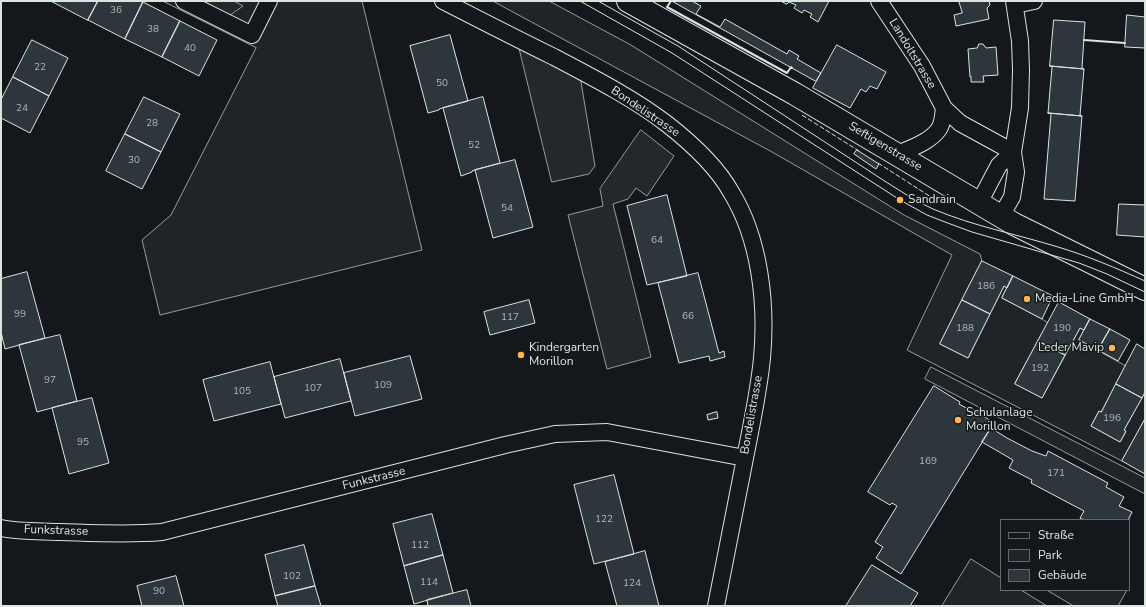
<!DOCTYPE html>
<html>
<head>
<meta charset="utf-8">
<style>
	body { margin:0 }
	#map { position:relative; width:1146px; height:607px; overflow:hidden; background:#14181c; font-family:"Nunito Sans",sans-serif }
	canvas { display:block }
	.frame { position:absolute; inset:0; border:2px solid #d8e6dc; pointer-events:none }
	.legend { position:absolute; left:1000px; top:519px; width:130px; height:72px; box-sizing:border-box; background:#14181c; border:1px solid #626a69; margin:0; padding:5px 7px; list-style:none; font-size:12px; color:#d8e6dc }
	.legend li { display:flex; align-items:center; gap:8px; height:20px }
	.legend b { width:20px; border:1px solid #626a69 }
</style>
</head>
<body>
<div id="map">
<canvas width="1146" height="607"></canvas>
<div class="frame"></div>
<ul class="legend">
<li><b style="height:5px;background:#14181c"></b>Straße</li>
<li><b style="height:11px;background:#202428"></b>Park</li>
<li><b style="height:11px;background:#2c363c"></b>Gebäude</li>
</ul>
</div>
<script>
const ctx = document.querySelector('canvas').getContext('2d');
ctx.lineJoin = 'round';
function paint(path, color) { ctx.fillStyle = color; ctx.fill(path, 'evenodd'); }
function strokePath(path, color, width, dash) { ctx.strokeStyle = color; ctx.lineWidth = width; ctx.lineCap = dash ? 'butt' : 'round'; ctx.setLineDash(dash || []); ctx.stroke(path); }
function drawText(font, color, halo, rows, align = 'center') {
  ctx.font = font + ' "Nunito Sans",sans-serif'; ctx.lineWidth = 3; ctx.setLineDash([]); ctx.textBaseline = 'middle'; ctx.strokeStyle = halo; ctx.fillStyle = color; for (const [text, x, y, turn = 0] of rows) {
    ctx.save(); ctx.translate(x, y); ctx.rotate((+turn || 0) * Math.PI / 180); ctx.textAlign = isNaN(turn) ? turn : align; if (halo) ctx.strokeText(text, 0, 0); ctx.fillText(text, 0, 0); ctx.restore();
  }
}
const green = new Path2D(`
	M163,1H362L422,250L160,315L142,240L171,215L256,48Z
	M493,1H549L631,45L904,215L980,254L982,261L940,344L968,358L1004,286L1007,288L1002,298L1042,319L1048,323L1015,383L1042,398L1080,328L1084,330L1079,340L1126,366L1101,412L1099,411L1091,426L1120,442L1126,432L1124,430L1145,392V419L1122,461L907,350L952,255L772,152Z
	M931,367L1145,478V494L925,379Z
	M971,559L1001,578V590H1021L1047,606H942Z
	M1047,590H1127L1118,606H1074Z`);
const parking = new Path2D(`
	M199,1H234L243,6L229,16Z
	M517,39L579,70L595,166L589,174L552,182Z
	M641,130L674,156L647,196L636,188L628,199L613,204L651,357L607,369L568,215L603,206L600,189Z`);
const building = new Path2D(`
	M51,1H98L88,20Z
	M98,1H140L143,2L125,39L88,20Z
	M672,1H692L701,6L696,14L720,27L725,19L787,54L789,50L799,56L797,59L821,73L816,81Z
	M781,1H829L818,22L810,17L812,14L804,10L802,13L794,8L796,5L789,2L787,4Z
	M959,1H989L990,5L987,8L989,19L956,26L954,15L962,13Z
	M143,2L180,21L162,57L125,39Z
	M1127,15L1145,17V48L1125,47Z
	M1054,20L1085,22L1082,68L1084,69L1050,66Z
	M180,21L217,40L199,76L162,57Z
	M450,35L468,101L439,109V110L428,113L410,46Z
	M32,40L68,58L49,96L13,77Z
	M979,44H983L986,48L996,47L998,75L983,76L984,82H971V76L970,77L968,49L977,48Z
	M837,45L886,72L877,89L870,86L866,92L861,89L850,108L813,88Z
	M1050,66L1084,69L1080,115L1082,116L1048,113L1052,67Z
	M13,77L49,96L30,133L1,118V100Z
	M144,97L180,114L161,152L125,134Z
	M483,97L500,163L475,170L472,171V172L461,176L443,108Z
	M1048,113L1082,116L1075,201L1044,199L1051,114Z
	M125,134L161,152L142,189L106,171Z
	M857,150L879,164L876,169L854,154Z
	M515,160L533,227L493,238L475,170Z
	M667,195L687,276L647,285L627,206Z
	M1119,204L1145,205V237L1117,235Z
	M982,261L1013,276L1007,288L1004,286L990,314L962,300Z
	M27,272L45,338L5,349L1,332V279Z
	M698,273L719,353L724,351L725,357L710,361L709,356L679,363L658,283Z
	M1013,276L1053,296L1042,319L1002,298Z
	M529,300L535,323L490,335L484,312Z
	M962,300L990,314L968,358L940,344Z
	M1059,302L1090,319L1084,330L1080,328L1065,355L1038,341Z
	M1090,319L1110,329L1098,350L1079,340Z
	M1110,329L1130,340L1118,361L1098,350Z
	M60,335L77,401L37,412L19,345Z
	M1038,341L1065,355L1042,398L1015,384Z
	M1137,344L1145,349V392L1142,398L1116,384Z
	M410,356L422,399L355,416L344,373Z
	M340,359L351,401L285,418L274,377Z
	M270,362L281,404L214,421L203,380Z
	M1116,384L1142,398L1124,430L1126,431L1120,442L1091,426L1099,411L1101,412Z
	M934,386L960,402L959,404L968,409L969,407L994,423L901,574L876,558L883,547L875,542L897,506L892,503L890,505L868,492Z
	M92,398L109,463L69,474L52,408Z
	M717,412L718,418L708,420L707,415Z
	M1145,419V474L1122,461Z
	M991,428L1007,438L1032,451L1046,456L1048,451L1108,483L1106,487L1124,497L1119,506L1132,512L1128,520H1084L1080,518L1084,511L1031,483L1032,480L1009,468L1013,460L982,442Z
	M614,475L634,554L594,564L574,485Z
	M432,514L443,555L404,566L393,524Z
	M304,545L315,586L275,596L265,555Z
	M645,551L659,606H617L605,562Z
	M443,555L453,593L414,604L404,566Z
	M872,565L918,593L910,606H846Z
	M176,576L184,606H142L137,586Z
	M315,586L321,606H278L275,596Z
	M467,590L471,606H428L427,600Z`);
const street = new Path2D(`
	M184,1L252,35L269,1
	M443,1C480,20 517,39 554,57C592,77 633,98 667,124C690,142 717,167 731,192C760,239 767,303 762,358C759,390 752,422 746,453C736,504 726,555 716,606
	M879,1L922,66L944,108L960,123L1013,152
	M1015,5L1034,1
	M898,154C911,148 930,142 939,129C943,123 943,115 944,108
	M979,203L999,165L1013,152
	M1001,216L1012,197L1016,172L1013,152L1020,108L1021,70L1020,41L1014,1
	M1,528C20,532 40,531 60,532C94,533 129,535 162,532L505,445L555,434L607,432L745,458`);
const secondary = new Path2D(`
	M628,1L795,94L1014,224L1145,289`);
const tram = new Path2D(`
	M580,1L672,53L900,200L927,215L945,222L972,232L1079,263L1107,274L1145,292
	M598,1L678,46L883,180C899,190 915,201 933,209C973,226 1016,234 1058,247C1088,256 1116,268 1145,281`);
const fence = new Path2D(`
	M802,115L859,151
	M878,163L934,199`);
const wall = new Path2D(`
	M671,1L667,7L787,73L791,67L792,68
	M1084,40L1125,43`);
const markers = [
	[900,200,4,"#ffb74d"],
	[1027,299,4,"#ffb74d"],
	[1112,348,4,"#ffb74d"],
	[521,355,4,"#ffb74d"],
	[958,420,4,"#ffb74d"]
];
const numberNames = [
	["36",116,11],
	["38",153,30],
	["40",190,49],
	["22",40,68],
	["50",442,84],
	["24",22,109],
	["28",152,124],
	["52",474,146],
	["30",134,161],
	["54",507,209],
	["64",657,241],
	["186",986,287],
	["99",20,315],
	["66",688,317],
	["117",510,318],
	["188",965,329],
	["190",1062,329],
	["192",1040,369],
	["97",50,381],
	["109",383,386],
	["107",313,389],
	["105",242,392],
	["196",1112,419],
	["95",83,443],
	["169",928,462],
	["171",1056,474],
	["122",604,520],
	["112",420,546],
	["102",292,577],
	["114",429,583],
	["124",632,584],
	["90",159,592]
];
const streetNames = [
	["Landoltstrasse",912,54,59],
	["Bondelistrasse",645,112,34],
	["Seftigenstrasse",885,147,31],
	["Bondelistrasse",752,415,-80],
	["Funkstrasse",374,479,-14],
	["Funkstrasse",56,531,2]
];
const poiNames = [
	["Sandrain",908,200],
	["Media-Line GmbH",1035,299],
	["Kindergarten",529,348],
	["Morillon",529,362],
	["Leder Mavip",1104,348,"right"],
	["Schulanlage",966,413],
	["Morillon",966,427]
];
paint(green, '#202428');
strokePath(green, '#939e99', 1);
paint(parking, '#24282b');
strokePath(parking, '#939e99', 1);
paint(building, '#2c363c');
strokePath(building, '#d8e6dc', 1);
strokePath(street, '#d8e6dc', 18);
strokePath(secondary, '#d8e6dc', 24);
strokePath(street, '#14181c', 16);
strokePath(secondary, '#14181c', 22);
strokePath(tram, '#d8e6dc', 1);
strokePath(fence, '#d8e6dc', 1, [5, 2]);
strokePath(wall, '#d8e6dc', 2);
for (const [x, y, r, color] of markers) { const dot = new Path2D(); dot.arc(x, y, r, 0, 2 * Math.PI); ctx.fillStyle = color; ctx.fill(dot); strokePath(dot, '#14181c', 1.5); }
drawText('10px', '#adbab4', null, numberNames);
drawText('12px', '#d8e6dc', '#14181c', streetNames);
drawText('12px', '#d8e6dc', '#14181c', poiNames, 'left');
</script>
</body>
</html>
